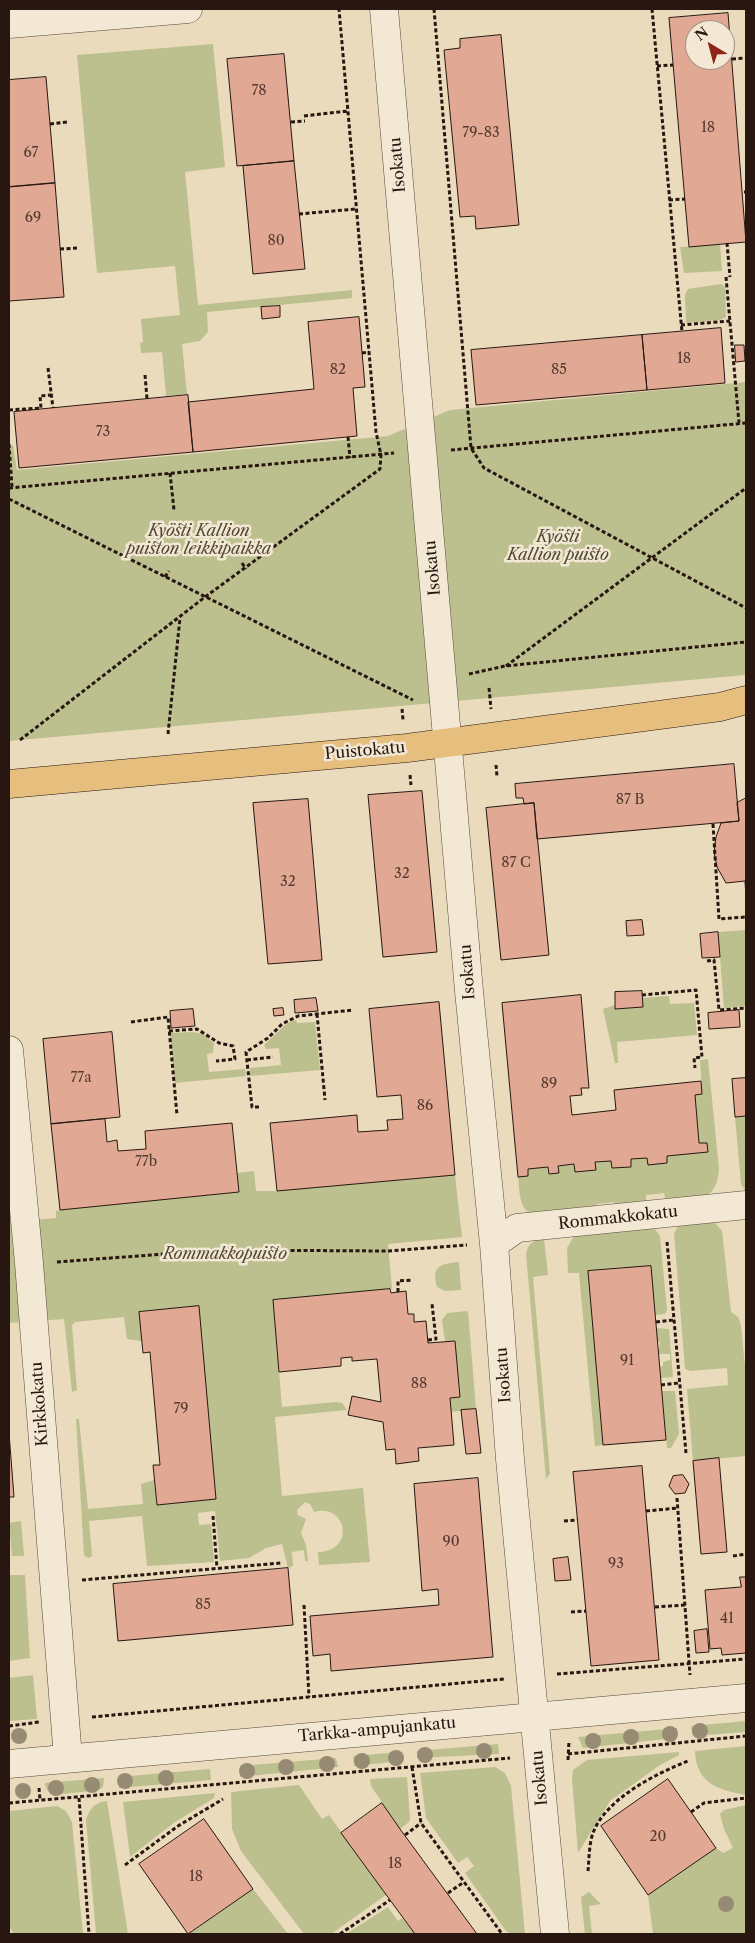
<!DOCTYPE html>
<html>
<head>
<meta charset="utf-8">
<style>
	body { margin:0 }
	#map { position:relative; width:755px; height:1943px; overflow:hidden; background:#ebdbbd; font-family:"Libre Caslon Text",serif }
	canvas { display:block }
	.frame { position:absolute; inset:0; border:10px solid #271710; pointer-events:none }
	.north { position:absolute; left:685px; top:20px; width:50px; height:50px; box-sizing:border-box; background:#f2e8d4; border:1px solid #a19486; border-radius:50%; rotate:323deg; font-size:14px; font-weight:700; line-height:20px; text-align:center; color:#271710 }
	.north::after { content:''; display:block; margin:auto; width:18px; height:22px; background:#8f2418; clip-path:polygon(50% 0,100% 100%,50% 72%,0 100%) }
</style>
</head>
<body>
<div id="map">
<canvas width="755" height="1943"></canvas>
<div class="frame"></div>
<div class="north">N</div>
</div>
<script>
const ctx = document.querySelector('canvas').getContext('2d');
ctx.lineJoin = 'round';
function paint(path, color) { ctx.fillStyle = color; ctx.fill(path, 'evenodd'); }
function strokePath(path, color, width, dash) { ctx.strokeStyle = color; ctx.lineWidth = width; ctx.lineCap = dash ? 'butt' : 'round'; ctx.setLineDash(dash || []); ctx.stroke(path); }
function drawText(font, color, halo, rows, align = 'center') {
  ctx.font = font + ' "Libre Caslon Text",serif'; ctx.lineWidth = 5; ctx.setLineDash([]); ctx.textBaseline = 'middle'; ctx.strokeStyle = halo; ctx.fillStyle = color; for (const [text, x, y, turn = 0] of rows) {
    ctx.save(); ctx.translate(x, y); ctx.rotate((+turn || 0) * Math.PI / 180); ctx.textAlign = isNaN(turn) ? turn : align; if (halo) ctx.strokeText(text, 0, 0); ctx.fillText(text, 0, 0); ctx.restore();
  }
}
const green = new Path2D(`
	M213,44L225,167L185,172L198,305L352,290V298L207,312L208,332L200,341L182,344L187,394L166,396L162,352L141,353L140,343L143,342L141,319L180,315L175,266L97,273L77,55Z
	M720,244L722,271L684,273L680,247Z
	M721,284L725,287L726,317L720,320L686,323L685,295L688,289Z
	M746,382V675L9,741V446L13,445L17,470L388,436L450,410Z
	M746,930V1006L724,1008L718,932Z
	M669,996L670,1004L694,1003L697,1035L617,1042L618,1063H615L603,1009L615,1005L616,1009L643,1007L642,998Z
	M294,1020H296L297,1023L315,1022L320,1070L250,1076V1068L281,1065L279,1048L266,1049L264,1045L285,1025Z
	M192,1032L203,1034L214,1043L213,1053L207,1054L209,1072L245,1069L246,1076L175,1083L170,1033Z
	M708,1059L719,1169C717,1204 693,1200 666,1202L664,1193L646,1195V1204L616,1207L615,1202L596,1204V1209L531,1214C518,1206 520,1191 518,1177L528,1176V1169L548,1167L549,1174L558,1173V1166L574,1164L575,1172L595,1170V1162L611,1161L612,1168L631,1167V1159L647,1158L648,1165L667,1163V1156L699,1143L695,1095L702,1094L700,1060Z
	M746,1116V1192L741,1184L735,1117Z
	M254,1171L256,1191H277L455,1175L462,1237L388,1244L392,1289L273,1300L282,1407L335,1402L342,1403L347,1410L275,1417L282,1496L363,1488L370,1562L319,1565L318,1552C357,1551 346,1502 314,1512L310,1504L305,1502L297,1510L298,1515L306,1519L301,1533L306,1545L308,1561H305L304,1550L292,1552L293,1566L288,1568L282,1544L266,1548L249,1558L220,1561L215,1511L198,1513L199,1525L211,1524L214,1562L147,1566L142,1516L89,1521L92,1556L88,1558L84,1555L76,1419H79L88,1509L143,1504L141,1484L154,1480L157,1505L216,1499L199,1307L139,1312L142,1341L127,1339L124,1317L75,1322L72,1325L77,1390L72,1392L64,1319L9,1323V1222L56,1218V1211L60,1210L239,1192L237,1173Z
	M712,1222L716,1224L722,1231L731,1312L738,1317L741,1325L746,1377V1456L693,1461L687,1389L728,1385L727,1368L690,1371L685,1369L674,1233L679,1225Z
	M654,1228L660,1236L667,1310L665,1314L655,1315L651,1266L588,1271L603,1445L595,1446L579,1273H568L567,1248L574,1236Z
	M544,1238L548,1275L533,1277L550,1474L546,1479L526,1254C528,1244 533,1240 544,1238Z
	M459,1262L461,1290L445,1291L437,1287C431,1265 441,1264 459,1262Z
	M468,1311L476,1409L451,1412L450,1398L460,1397L455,1341L445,1342L442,1320L447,1313Z
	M656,1328L669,1329L673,1377L661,1378L660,1367L663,1366V1362L670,1360V1354H658L660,1342H657Z
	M662,1391H675L679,1434L671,1448H667Z
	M21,1521L24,1556H12L9,1523Z
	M9,1575H25L30,1658L9,1661Z
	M33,1675L37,1719L9,1721V1678Z
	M746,1721V1732L693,1736L691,1726Z
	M677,1728V1736L675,1738L583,1748L578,1737Z
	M498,1744L499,1754L417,1758V1751Z
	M746,1746V1795C719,1790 696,1784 695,1751Z
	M401,1752L402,1761L354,1766L353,1756Z
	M679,1752V1755L660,1765L610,1801L578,1853L572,1778L573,1770L587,1760Z
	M336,1758L338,1767L240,1777V1766Z
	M495,1767L505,1773L511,1786L525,1934H511L506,1931L465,1873L474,1866L467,1857L458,1863L426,1818L420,1773Z
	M210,1769L211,1780L119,1788L118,1777Z
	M407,1777L410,1818L409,1822L400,1829L371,1786L370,1779Z
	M104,1778L103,1787L99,1790L54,1795C48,1792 46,1790 45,1783Z
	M299,1785L322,1819L329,1815L386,1895L331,1934H304L241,1851L232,1829L231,1792Z
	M215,1793L214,1798L175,1822L130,1857L123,1802Z
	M107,1801L128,1934H96L86,1820C89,1809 95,1802 107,1801Z
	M746,1805V1934H653L648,1895L716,1848L723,1853L733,1848L724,1829L720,1814L724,1810Z
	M57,1806L66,1811L72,1822L83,1934H14L9,1927V1811Z
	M253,1889L288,1934H189Z
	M589,1892L601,1904L589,1906L592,1934H585L581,1897Z
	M388,1907L398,1921L402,1918L415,1934H346Z`);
const building = new Path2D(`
	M728,13L746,242L689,247L669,18ZM695,30H725V60H695Z
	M501,35L519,225L476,229L475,216L460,217L444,50L460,48V39Z
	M284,54L294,161L237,166L227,59Z
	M46,77L55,183L9,187V80Z
	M294,161L305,269L253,274L243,166Z
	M55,183L64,297L9,301V187Z
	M280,306V317L262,319L261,307Z
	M359,317L365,387L353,388L357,436L193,452L188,402L314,389L308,322Z
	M721,328L725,383L647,390L642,335Z
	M642,335L647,390L476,405L471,350Z
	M735,345H744L745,361L736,362Z
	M188,395L193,452L19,468L14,412Z
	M734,764L739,821L537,839L534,803L524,804L523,798H516L515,784Z
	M422,791L437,952L383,957L368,795Z
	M746,798V898L745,881L726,883L717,867L714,852L716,837L721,823L739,821L737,803Z
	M308,799L322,960L268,964L253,803Z
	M534,803L549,955L501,960L486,808Z
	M642,920L644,935L627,936L626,921Z
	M718,932L720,957L702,958L700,934Z
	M642,991L643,1007L615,1009V992Z
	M581,995L589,1088H581L582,1095L570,1096L572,1115L616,1110L614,1090L701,1081L702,1094L695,1095L699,1143H707L708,1152L667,1156V1163L648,1165L647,1158L631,1159V1167L612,1168L611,1161L595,1162L596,1170L575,1172L574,1164L558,1166L559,1173L549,1174L548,1167L528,1169V1176L518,1177L502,1003Z
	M316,998L318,1011L295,1013L294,1000Z
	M439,1002L455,1175L277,1191L270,1123L357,1115L358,1132L388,1130L387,1120L403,1119L401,1095L377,1097L369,1009Z
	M283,1008L284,1015L274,1016L273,1009Z
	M193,1009L195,1026L171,1028L170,1011Z
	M739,1010L740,1027L709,1029L708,1013Z
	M112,1032L120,1117L51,1124L43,1039Z
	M746,1078V1116L735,1117L732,1079Z
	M105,1119L107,1142L117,1140L118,1151L146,1149L145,1131L232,1123L239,1192L60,1210L51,1124Z
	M651,1266L666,1440L603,1445L588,1271Z
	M390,1289L391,1293L406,1291L408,1314H414V1322L426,1321L428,1343L455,1341L460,1397L450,1398L454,1445L418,1448L419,1461L396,1464L395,1449L386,1450L383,1422L348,1415L352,1396L381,1402L377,1359L352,1361V1357L341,1358V1366L279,1372L273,1300Z
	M199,1306L216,1499L157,1505L153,1465H160L150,1352L143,1353L139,1312Z
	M476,1409L481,1453L466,1454L461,1410Z
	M9,1433L14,1497H9Z
	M719,1458L727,1552L701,1554L693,1461Z
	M642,1466L659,1660L591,1666L573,1472Z
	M683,1475L689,1484L685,1493L675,1494L669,1486L673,1476Z
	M478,1478L493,1657L331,1671L330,1654L313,1656L310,1616L439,1605L438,1589L422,1591L414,1484Z
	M568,1557L571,1580L555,1581L553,1559Z
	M288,1568L293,1625L118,1641L113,1584Z
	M740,1577H746V1653L722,1655L721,1648L710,1649L705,1590L741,1587Z
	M707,1629L709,1652L696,1653L694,1631Z
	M668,1779L716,1848L648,1895L601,1826Z
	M382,1803L400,1829L477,1934H415L390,1900L341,1833Z
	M204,1819L253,1889L188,1934L139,1864Z`);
const path = new Path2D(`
	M434,9L471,448L484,468L746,608
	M652,9L682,332
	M732,59L746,58
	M657,66L673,65
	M304,116L348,111
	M291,122L305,121
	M50,124L67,122
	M744,192H746
	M669,200L685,199
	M299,214L356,209
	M727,243L730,277
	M60,249L78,248
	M726,277L739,423
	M681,325L730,321
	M362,353L369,352
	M48,368L53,408
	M145,375L147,399
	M9,410L41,408L40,396L51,395
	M348,437L350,458
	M9,444L12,487
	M451,450L746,423
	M170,473L174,510
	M9,488L394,453
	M9,499L413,700
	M242,563L246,569
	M165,577L169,571
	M506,666L746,488
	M469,674L505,666L746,642
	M489,688L491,709
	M402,709L403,720
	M168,734L180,618
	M20,740L205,597L380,469L381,455L376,432L339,9
	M496,765L497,777
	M410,775L411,785
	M713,824L719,919L746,917
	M707,961L714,960L719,1010L746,1008
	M642,995L696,990L702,1057L694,1058L695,1068
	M317,1014L325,1100
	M131,1022L168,1017L177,1115
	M169,1031L197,1029L219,1043L233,1046L235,1059L216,1061
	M247,1060L273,1057
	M259,1107H252L246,1052L268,1038L282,1024L298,1016L353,1010
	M667,1242L686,1453
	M57,1262L218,1250L389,1251L467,1245
	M398,1292V1281L413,1280
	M656,1322L674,1320
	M428,1340L436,1339L432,1304
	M661,1385L679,1383
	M677,1498L690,1675
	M646,1511L678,1508
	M213,1516L217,1568
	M564,1521L578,1520
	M733,1556L746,1554
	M82,1580L281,1563
	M304,1605L309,1697
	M655,1607L685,1605
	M571,1612L586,1611
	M557,1674L746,1659
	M92,1717L504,1679
	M9,1726L39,1722
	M568,1754L746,1736
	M568,1760L569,1741
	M412,1767L421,1823L502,1934
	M39,1788L40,1800
	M79,1798L89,1934
	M9,1803L510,1758
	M691,1812L704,1803L746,1798
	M405,1835L421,1823
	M125,1865L178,1826L223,1799
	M588,1871C589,1860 589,1847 592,1836C603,1800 655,1774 688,1761
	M448,1893L464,1882
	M340,1934L390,1900`);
const minor = new Path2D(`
	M384,9L469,991L494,1244L510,1459L555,1934
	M9,24L188,9
	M9,1050L29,1263L68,1758
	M494,1244L517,1228L746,1205
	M9,1764L746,1698`);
const major = new Path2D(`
	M9,784L407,748L720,707L746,700`);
const trees = [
	[700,1731],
	[670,1734],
	[19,1736],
	[631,1737],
	[593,1741],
	[484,1751],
	[425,1755],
	[396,1758],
	[362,1761],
	[327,1764],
	[286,1767],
	[247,1771],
	[166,1778],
	[125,1781],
	[92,1785],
	[56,1788],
	[23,1791],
	[726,1904]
];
const numberNames = [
	["78",259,91],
	["18",708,128],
	["79-83",481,133],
	["67",31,153],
	["69",33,218],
	["80",276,241],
	["18",684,359],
	["82",338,370],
	["85",559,370],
	["73",103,432],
	["87 B",630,800],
	["87 C",516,863],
	["32",402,874],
	["32",288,882],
	["77a",81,1078],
	["89",549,1084],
	["86",425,1106],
	["77b",146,1162],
	["91",627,1361],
	["88",419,1384],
	["79",181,1409],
	["90",451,1542],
	["93",616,1564],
	["85",203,1605],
	["41",727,1619],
	["20",658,1837],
	["18",395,1864],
	["18",196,1877]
];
const streetNames = [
	["Isokatu",398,165,-95],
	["Isokatu",433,568,-95],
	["Puistokatu",365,751,-5],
	["Isokatu",468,972,-94],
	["Rommakkokatu",618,1218,-6],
	["Isokatu",504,1375,-94],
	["Kirkkokatu",40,1404,-94],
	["Tarkka-ampujankatu",377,1730,-5],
	["Isokatu",540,1778,-95]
];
const parkNames = [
	["Kyösti Kallion",199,531],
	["puiston leikkipaikka",199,549],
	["Kyösti",558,537],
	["Kallion puisto",558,555],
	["Rommakkopuisto",225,1254]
];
paint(green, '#bcbf8e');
paint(building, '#e1a893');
strokePath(building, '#271710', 1);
strokePath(minor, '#58483b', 29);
strokePath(major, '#271710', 29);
strokePath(path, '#271710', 3, [4, 2.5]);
strokePath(minor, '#f2e8d4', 28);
strokePath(major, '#e6be7e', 28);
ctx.fillStyle = '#988b73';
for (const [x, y] of trees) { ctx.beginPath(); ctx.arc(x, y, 8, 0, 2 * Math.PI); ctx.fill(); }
drawText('14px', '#563b31', null, numberNames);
drawText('16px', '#271710', '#f2e8d4', streetNames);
drawText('italic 16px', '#544936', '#f2e8d4', parkNames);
</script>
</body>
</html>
